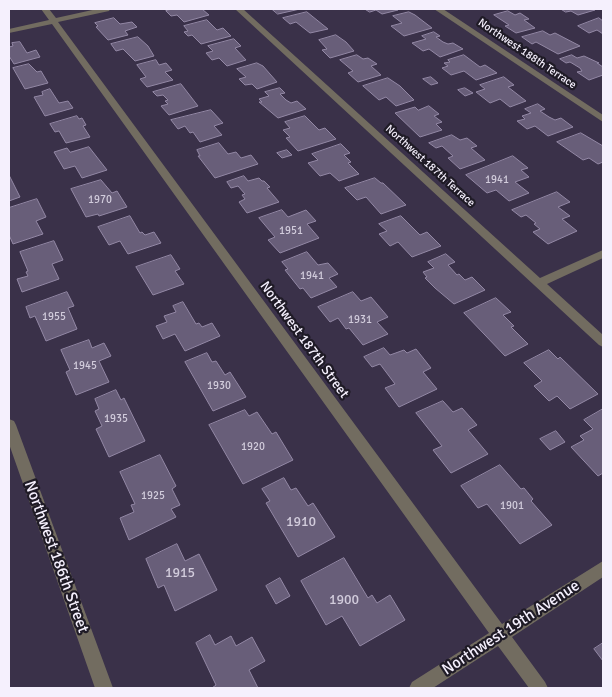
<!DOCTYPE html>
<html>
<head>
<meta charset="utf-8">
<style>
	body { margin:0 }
	#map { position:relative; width:612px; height:697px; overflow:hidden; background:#3a3149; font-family:Signika,sans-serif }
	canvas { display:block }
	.frame { position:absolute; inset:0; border:10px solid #f5f0fd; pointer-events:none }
</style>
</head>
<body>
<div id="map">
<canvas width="612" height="697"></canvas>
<div class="frame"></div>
</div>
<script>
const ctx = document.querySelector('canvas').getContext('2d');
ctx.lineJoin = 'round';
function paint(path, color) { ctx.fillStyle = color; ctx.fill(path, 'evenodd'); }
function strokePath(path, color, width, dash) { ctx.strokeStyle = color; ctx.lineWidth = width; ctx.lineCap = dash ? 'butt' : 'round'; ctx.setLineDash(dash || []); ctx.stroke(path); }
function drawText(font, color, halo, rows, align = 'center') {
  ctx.font = font + ' Signika,sans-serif'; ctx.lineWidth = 4.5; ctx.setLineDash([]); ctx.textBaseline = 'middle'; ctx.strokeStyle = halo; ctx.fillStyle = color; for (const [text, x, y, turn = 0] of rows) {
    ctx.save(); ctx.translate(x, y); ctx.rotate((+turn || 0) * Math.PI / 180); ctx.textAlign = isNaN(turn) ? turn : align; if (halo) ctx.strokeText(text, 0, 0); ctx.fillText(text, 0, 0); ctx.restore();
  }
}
const building = new Path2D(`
	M172,9H202L209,15L184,22L177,15L171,16L166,11Z
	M272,9H300L278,14Z
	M365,9H396L398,10L382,14L376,10L370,12Z
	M561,9H593L595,10L578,15L571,11L566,12Z
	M508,11L515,15L520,13L529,19L524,20L535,28L516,33L505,26L509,25L494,15Z
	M307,12L328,29L310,33L296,22L290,24L283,18Z
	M409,12L415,15L432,28L404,36L391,26L402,23L393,16Z
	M114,18L120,24L132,22L137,27L125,31L128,35L108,40L96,27L98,26L95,23Z
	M599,18L603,21V34L597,30L589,33L578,26Z
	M207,20L217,30L223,28L231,36L201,44L192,35L188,36L184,32L188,31L184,26Z
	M543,31L550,35L555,33L580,46L558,54L536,42L532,44L522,37Z
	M434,32L440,36L436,37L443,42L448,44L453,43L463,49L440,57L429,49L423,51L412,43L426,39L422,36Z
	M336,35L346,42L354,51L330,58L322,50L327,49L319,40Z
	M138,37L148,46L154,56L135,61L123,49L116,51L111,44Z
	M234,39L241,46L235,48L246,60L227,66L219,58L212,60L206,53L213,51L208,46Z
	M20,42L27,53L36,50L40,57L14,64L9,56V47L13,46L12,43Z
	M357,55L363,59L368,58L377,64L371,66L381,75L358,82L348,73L353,71L340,60Z
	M464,55L480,67L485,65L497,73L476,80L464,71L451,75L442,68L448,66L444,63L450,62L448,60Z
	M572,55L577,58L584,56L599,63H597L603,67V75L589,80L577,72L582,71L580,68L570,62L566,63L560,59Z
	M156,60L159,65L166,63L172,70L165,72L173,80L147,87L140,79L146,77L137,65Z
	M257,63L263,66L277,82L257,89L252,84L245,85L239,79L246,77L237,69Z
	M29,64L37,72L41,71L48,83L25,89L13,68Z
	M431,77L438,83L431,85L423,79Z
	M504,77L514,85L508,87L526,101L510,107L500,99L490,103L476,92L485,89L480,85Z
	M388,78L400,86L414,100L396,106L386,97L379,100L363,86Z
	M181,84L198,106L169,115L161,106L168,104L165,101L168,100L163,95L157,96L153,92Z
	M280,88L285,93L280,94L286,100L291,103L297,101L306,109L278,118L259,102H262L259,99L269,96L265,92Z
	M465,88L473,93L465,96L458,90Z
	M50,89L59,103L68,101L73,108L45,116L34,97L43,95L42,92Z
	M538,104L545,109L540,111L549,117L555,120L561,118L573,127L548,136L535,126L527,129L517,121L525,119L522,116L531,113L525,109Z
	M429,106L439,114L434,116L442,122L436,124L442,130L420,137L395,113L415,107L418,110Z
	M211,110L223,123L214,126L222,135L200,142L193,132L190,133L185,126L178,129L171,120Z
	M77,116L79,119L82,118L86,125L83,126L90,137L66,143L59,131L55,132L50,124Z
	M305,116L319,130L325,128L336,139L298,151L286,138L290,137L283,130L290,128L285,122Z
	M581,133L603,146V162L598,164L589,158L583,160L557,142Z
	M452,135L460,140L467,138L477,146L471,148L485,160L460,169L448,158L453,156L442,146L436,148L429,143Z
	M219,143L228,154L236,152L241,158L251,155L258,164L215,178L198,156H200L197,150Z
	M341,144L350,153L344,155L351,162L348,163L359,174L339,181L330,173L320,176L308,163L318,160L312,154Z
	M89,147L107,170L82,178L75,166L64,169L54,152L67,148L70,152Z
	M287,150L292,155L282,158L277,153Z
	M513,156L528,168L521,170L529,177L515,182L529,193L509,201L496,190L487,193L466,175Z
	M9,175L20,197L9,201Z
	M244,176L248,181L259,178L262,181H264L270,187L267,188L279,202L247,213L239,202L245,199L242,195L245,194L238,186L231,188L227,182Z
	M375,178L381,183H383L406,205L381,214L366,197L357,200L345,188Z
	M101,180L112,193L117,191L127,207L99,216L98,214L86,217L71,189Z
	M557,192L570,202L558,207L570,216L562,219L577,231L548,244L533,232L540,229L534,224L536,223L526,215L521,217L512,210Z
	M37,199L46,217L36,221L43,234L13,244L9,235V208Z
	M282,210L288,217L306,210L316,221L307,224L319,238L280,253L268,240L275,237L259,218Z
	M130,216L140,233L142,232L145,235L154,232L161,243L128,254L120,241L109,245L98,227Z
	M401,216L420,235L427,232L441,246L412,257L398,242L390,246L379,234L387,231L379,224Z
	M54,241L63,260L52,264L59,279L22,292L17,279L28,276L26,272L28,271L20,252Z
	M307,252L318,265L328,263L338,274L329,278L337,287L311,298L303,288L300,289L285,270L288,269L282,262Z
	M446,254L455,262L448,265L457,275L459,274L465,280L472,277L485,290L454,304L435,288L425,278L427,277L423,272L434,268L428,262Z
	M171,255L180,269L175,271L184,284L153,295L136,267Z
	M67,292L74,306L68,308L77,329L46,341L35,316L30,318L26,307Z
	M353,292L361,301L371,297L388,317L377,322L388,334L363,345L349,328L346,329L338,318L330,322L318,307Z
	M496,298L511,312L503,315L514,326L511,327L528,344L505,356L464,313Z
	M183,302L196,324L199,323L202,327L212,323L220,336L185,351L175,334L163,339L156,326L167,322L164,316L176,312L173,306Z
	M89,340L92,348L104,343L111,356L99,361L109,382L76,395L66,372L70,370L61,350Z
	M384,348L390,355L404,350L407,353L416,349L431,368L423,372L437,389L399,407L385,388L395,384L380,364L372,367L364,357Z
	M549,350L558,359L560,357L598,394L570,409L557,396L549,401L534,386L542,381L524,363Z
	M207,353L212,362L216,361L225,375L230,372L246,397L213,411L185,362Z
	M116,390L121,400L124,398L145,441L109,457L96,429L102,426L95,411L99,409L95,399Z
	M443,401L453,412L462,408L477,425L468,430L488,454L451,473L433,450L442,446L416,413Z
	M603,409V473L598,476L571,447L584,440L580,436L593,429L584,420Z
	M245,410L249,416L257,412L272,434L276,432L293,460L243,484L209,425Z
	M556,431L565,442L550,450L540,439Z
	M160,455L176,486L172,489L180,505L171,509L176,517L129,540L120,518L134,512L131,505L135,504L120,472Z
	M500,465L521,489L524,488L533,499L531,501L552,525L520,544L487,504L478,508L461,486Z
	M284,478L291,490L296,488L308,506L313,503L335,537L298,557L266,503L270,501L262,489Z
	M177,544L185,561L199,554L217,590L175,611L164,585L158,588L146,559Z
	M344,558L368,598L372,595L377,603L390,595L405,620L360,646L342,616L326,625L301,581Z
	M280,578L290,596L276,604L266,586Z
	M210,635L215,645L231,636L236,646L252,637L265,661L249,670L258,688H212L216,685L196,643Z
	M603,643V661L594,649Z`);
const minor = new Path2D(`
	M41,9H49L56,18L97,9H110L109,11L58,22L502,624L603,561V577L512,637L545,682L548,688H529L498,646L433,688H409L412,682L489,633L52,24L9,33V29L49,20Z
	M235,9H243L540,278L603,250V258L547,284L603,335V347L599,345Z
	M434,9H443L603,115V122Z
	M9,419L14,421L16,425L113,688H95L9,444Z`);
const farStreetnames = [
	["Northwest 188th Terrace",527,54,34],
	["Northwest 187th Terrace",430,166,42]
];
const numberNames = [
	["1941",497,180],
	["1970",100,200],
	["1951",291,231],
	["1941",312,276],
	["1955",54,317],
	["1931",360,320],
	["1945",85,366],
	["1930",219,386],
	["1935",116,419],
	["1920",253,447],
	["1925",153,496],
	["1901",512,506]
];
const streetNames = [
	["Northwest 187th Street",304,340,54]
];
const nearNumbernames = [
	["1910",301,522],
	["1915",180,573],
	["1900",344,600]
];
const nearStreetnames = [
	["Northwest 186th Street",56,557,70],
	["Northwest 19th Avenue",511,628,-33]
];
paint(building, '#685e79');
strokePath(building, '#9388a5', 1);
paint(minor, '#726c60');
drawText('11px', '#f5f0fd', '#1f1b26', farStreetnames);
drawText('11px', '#d2ccdc', null, numberNames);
drawText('14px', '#f5f0fd', '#1f1b26', streetNames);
drawText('14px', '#d2ccdc', null, nearNumbernames);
drawText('16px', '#f5f0fd', '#1f1b26', nearStreetnames);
</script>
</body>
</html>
